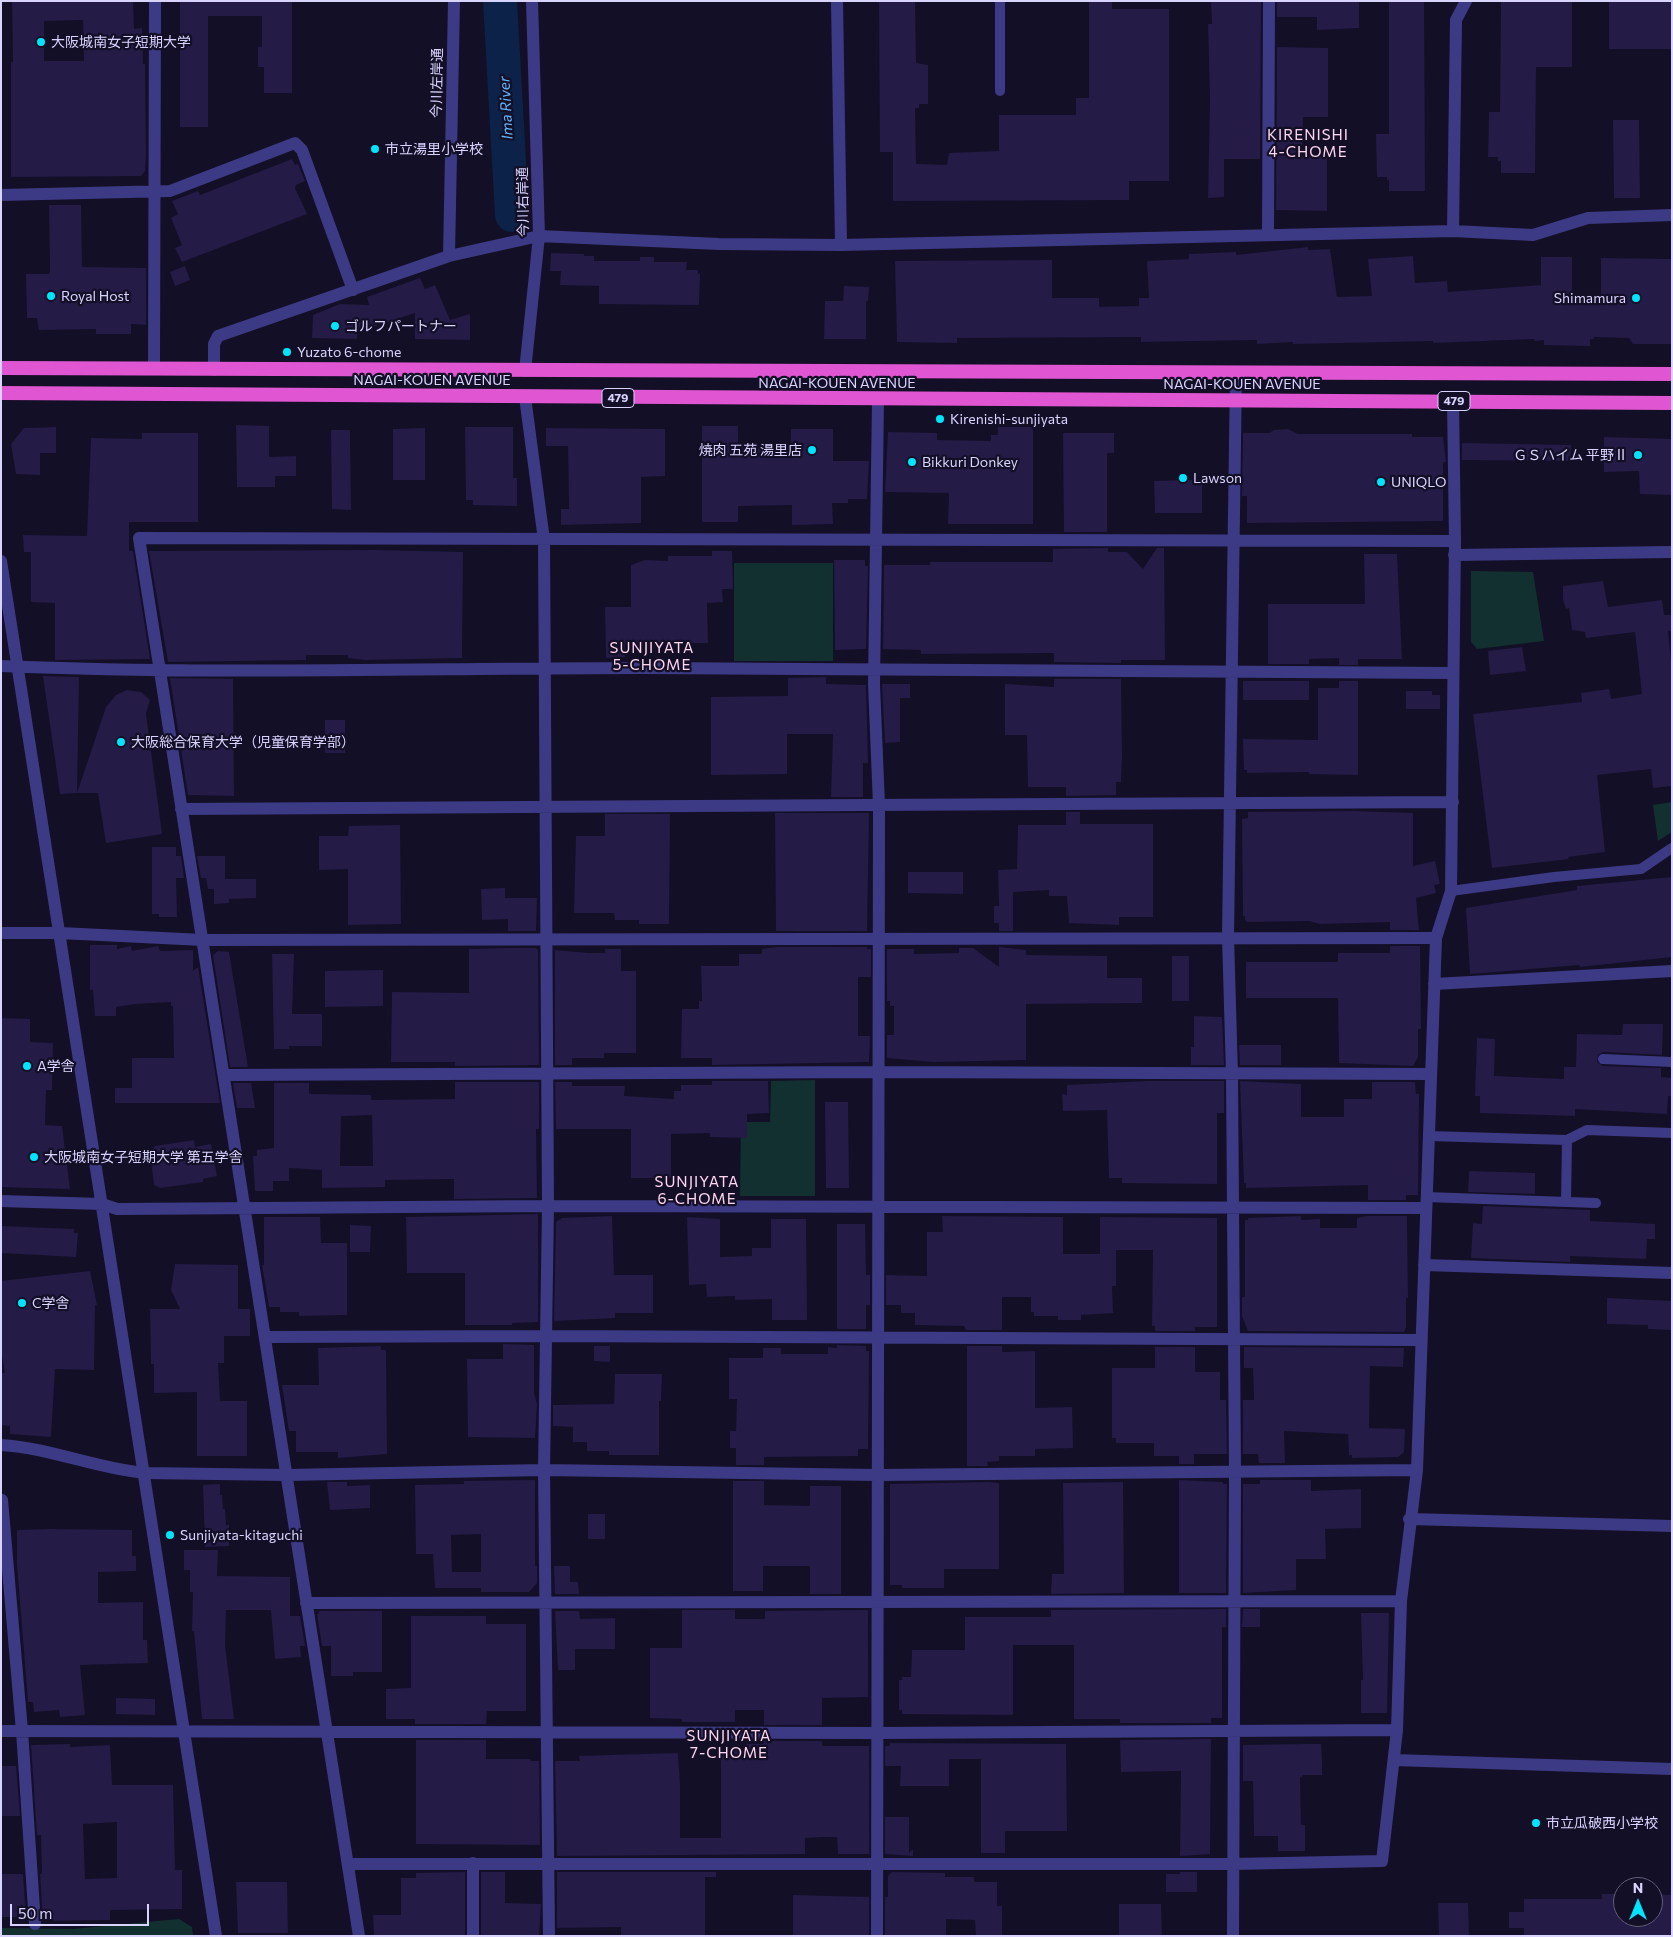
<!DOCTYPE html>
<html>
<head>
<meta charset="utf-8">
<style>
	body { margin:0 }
	#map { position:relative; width:1673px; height:1937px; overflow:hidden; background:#130f26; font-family:Commissioner,sans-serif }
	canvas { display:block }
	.frame { position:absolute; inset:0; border:2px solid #d9d4ff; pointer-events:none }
	.north { position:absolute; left:1613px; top:1877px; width:50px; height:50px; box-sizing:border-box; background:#130f26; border:1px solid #625e7d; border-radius:50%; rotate:0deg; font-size:14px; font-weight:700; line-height:20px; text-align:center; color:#d9d4ff }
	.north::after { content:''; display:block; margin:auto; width:18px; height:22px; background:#00e5ff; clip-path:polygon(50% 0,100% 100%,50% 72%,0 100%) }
	.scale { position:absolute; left:10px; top:1904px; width:139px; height:22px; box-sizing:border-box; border:2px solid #d9d4ff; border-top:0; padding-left:6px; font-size:15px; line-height:18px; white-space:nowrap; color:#d9d4ff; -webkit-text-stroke:4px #130f26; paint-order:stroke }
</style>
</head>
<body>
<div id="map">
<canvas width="1673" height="1937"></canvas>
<div class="frame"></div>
<div class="north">N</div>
<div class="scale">50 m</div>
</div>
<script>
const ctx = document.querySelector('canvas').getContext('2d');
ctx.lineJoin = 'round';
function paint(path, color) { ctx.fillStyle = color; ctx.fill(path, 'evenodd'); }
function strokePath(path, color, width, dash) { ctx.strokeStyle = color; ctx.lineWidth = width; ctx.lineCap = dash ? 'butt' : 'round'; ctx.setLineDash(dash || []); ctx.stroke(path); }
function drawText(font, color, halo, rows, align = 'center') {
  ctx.font = font + ' Commissioner,"Noto Sans JP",sans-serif'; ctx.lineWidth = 4.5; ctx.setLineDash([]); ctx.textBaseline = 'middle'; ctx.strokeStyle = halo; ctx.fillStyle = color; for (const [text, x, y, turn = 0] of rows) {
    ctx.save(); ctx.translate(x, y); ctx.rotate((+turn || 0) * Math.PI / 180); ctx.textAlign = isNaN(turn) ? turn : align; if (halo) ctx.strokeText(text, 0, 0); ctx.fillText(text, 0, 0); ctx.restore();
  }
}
const green = new Path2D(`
	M734,563H833V661H734Z
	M1471,571L1533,572L1544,641L1477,649L1471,642Z
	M1672,802V832L1658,841L1653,805Z
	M815,1080V1196H740L741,1122H770L771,1081Z
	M179,1919L192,1927L193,1936H1V1928L73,1929Z`);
const river = new Path2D(`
	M500,1L512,215`);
const building = new Path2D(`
	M12,1H133L134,29L142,28L143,64H145L146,155L145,171L141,176L11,177V62H13ZM83,20L84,61H44V21Z
	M180,1H292V93H264V67H258V47H262V16H208V127H180Z
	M879,1H915L916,63L928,65V104H919V108H915L916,164L947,165L949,153L999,151V115H1076V98H1089V1H1112V9H1169V181H1129V200L893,201V152H880Z
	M1211,1H1261L1260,159H1224V197L1208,198L1210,99L1208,24H1212Z
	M1277,1H1359V28L1317,30V17H1277Z
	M1389,1H1424L1425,191H1389V180H1387V177H1377L1376,134H1389Z
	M1501,1H1572V67H1536L1535,173H1501V161H1498V157H1488L1489,112H1500Z
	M1609,1H1672V49H1609Z
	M1277,47L1328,48V117H1303L1302,156H1327V211L1276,210Z
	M1613,120H1639L1640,198H1614Z
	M292,159L295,165L298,164L305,181L296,185L295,188L307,214L182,262L175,248L182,245L171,218L178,214L172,201L198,191L200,195Z
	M49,205H81L82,267L146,268V325L131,324V334H96V329L39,330L37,318H27L26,274H49L50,271Z
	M1308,247V250L1330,249L1337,297L1372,296L1368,259L1413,256L1415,283L1447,281L1448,292L1541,285V257H1572V304H1601V258L1672,259V344H1633L1629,338L1594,337V339H1590V346L1544,345V340L1535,341L1534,339L1433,343V341L1293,344V342L1257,344V340L1141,342V337L957,338V343L897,342L895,261L1052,260V298H1099V307L1139,306V298H1149L1147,261L1189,259V254L1236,252V255Z
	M551,253L584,254V256H594V261H640V257H654V262H687L686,270H698V274H700L699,305L599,304V286L560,285L561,271H550Z
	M185,266L190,280L175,286L170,272Z
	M420,278L425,289L435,285L450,320L470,314V340L415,339V313L357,332V339L312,338L313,315L340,304L369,305L367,297Z
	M844,286L869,287L868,301H866V339H824L825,301H843Z
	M236,425L269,426V457L296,456V476H275V487H237Z
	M702,426H738V446L791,445V429H833V461H869L867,499H848V503H832L833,524L792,525V505L738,506V522H702Z
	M56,427V453H40V475L16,474L11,444L24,428Z
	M465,427H513V478H517V506L473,505V500H466Z
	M998,427H1033V524H948L949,493L885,492L888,432L937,433V440L991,441V435H998Z
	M425,428V480H393V429Z
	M546,428L665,429V476L641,477V523L561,525V509H569L568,446H546Z
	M1288,429L1298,434H1412V437H1443L1446,462H1443V521L1247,523V496H1242L1243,433H1269L1274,430Z
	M331,430H350L351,510L332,509Z
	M142,433H198V522H129V551H133L150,659L55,660V603L31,602V552H24L23,535L87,536L91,438L142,439Z
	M1063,433H1114V453H1107V532H1064Z
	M1604,437L1672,439V495L1640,494L1639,471L1604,472Z
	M1462,443L1571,445L1570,461L1462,460Z
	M1193,480V484H1202V513H1155L1154,481Z
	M1108,548V552H1127L1143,569L1157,548H1164L1165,660H1121V663L1054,662V653L921,654V650L883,649L884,565H930V562H1053V549Z
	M375,550L463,552L462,658L364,660L348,658V655H306V660L168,662L149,551Z
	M712,551H732L733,589H722L723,602L707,603L708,643L625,644V657L606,658L605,607H631V565L645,560L668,561V556H712Z
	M1364,554H1397L1402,659H1358V665H1339V658L1309,659V664H1268V604H1365Z
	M834,560H865V566H868L866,649L835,650Z
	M1603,581L1608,607L1662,600L1664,615H1672V631H1668L1672,671V786L1653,788L1651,769L1597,775L1605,852L1568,857L1569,859L1492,868L1473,714L1582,702L1581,693L1609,689L1611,699L1642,694L1635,632L1586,638L1585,632L1572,630L1569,608L1566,609L1563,600V586Z
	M1522,647L1526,671L1490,675L1488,651Z
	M43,676L79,677L77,793L60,794Z
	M826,677V684L866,685L868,763H863V797H831L833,734H787V774L711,775V697L788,696V678Z
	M170,678L233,679L234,796L188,795Z
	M1054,679H1121L1122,758L1121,782H1116V795L1066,796V787H1028L1027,735H1005V684L1054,687Z
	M1243,681H1309V700H1243Z
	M1339,681H1358V775L1309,774V772L1247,773V770H1244L1243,739L1318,740V688H1339Z
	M882,684H910V698H900V742L885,743Z
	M127,690L141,692L150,700L146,714L162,834L106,843L98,793H77L106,707L116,695Z
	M1406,691H1432V695H1440V709H1406Z
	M325,720H345V753H325Z
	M1354,811L1413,813V866L1435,861L1440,884L1434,885L1436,893L1416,898L1419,930H1390V922L1320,924L1309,921L1247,922L1245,920V916H1243L1242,819L1248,818V812Z
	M1066,812H1080V824H1153V917H1119V925L1069,923L1067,896H1049V890L1013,892V931H999V923H994V906H999L998,870L1017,869L1018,825H1066Z
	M775,813H869L867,931H776Z
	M605,814H670L669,924H639V920H615L614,913H574L576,836H605Z
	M400,825L401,924L348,925V869L319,870V836H348L349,826Z
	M152,847H176V856H181L184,878H176L177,917H159V914H152Z
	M197,856H225V879H256V898L229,899V903L214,904V889H208L206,878H201Z
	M908,872H963V894L908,893Z
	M1672,877V957L1580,967L1579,965L1470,974L1466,908L1577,890V886Z
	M505,888V898H537L536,931H508V919L482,920L481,889Z
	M90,945H117V949L131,946L132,951L158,946L160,951L193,950V971L198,967L220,1103H115V1088H132V1058H174L173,1006H171V1002L135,1004L116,1007V1016H95L93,990H90Z
	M1390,946H1420L1421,1029H1418V1057L1413,1066L1339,1063L1338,998H1246V962H1338V953H1390Z
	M777,947H867V949H871V977H858V1036H870L869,1062L712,1065V1058H681L682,1009H699V1001H702L701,966H739V954H762V949Z
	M999,947L1026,950V955L1107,956V978H1142V1003L1026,1004V1060L933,1062L887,1058V1035H894V1006H890V1001H887V949H914V954L959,953V948H973L999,967Z
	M508,948H536L538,950L539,1065L455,1066V1062H391L392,992L469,993V949Z
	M605,949H621V971H636V1053H604V1058H572V1065H555V950L588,953H605Z
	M218,951L229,952L248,1067H230L213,955Z
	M272,954H294L292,1014H322V1046H289V1049H274Z
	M1172,956H1189V1001H1172Z
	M383,970V1006L325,1007V971Z
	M1194,1016L1222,1017L1224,1065H1191V1047H1194Z
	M1,1018L30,1019V1042L53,1043L52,1090H46L45,1125L62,1126L70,1189L1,1187Z
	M1623,1024H1663L1662,1055L1603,1052L1598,1055L1597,1062L1603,1066L1661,1068V1077L1672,1078V1096H1668L1667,1114L1575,1109V1116L1480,1113V1096H1475L1477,1038L1495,1039L1494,1076L1564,1079V1067H1576L1577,1034L1622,1035Z
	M1239,1045H1281V1065H1240Z
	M712,1081H768L769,1113L747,1114V1138L710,1137V1133L671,1134V1178H631V1129H556L555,1082H572V1086H625L624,1096L674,1099V1091H681V1085H712Z
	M1147,1081H1224V1113H1217V1184L1122,1183V1178H1109L1107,1110L1063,1111L1062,1094L1067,1095V1085Z
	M1240,1081L1301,1084V1117H1344V1099H1372V1082H1415L1416,1094H1419L1418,1195H1406V1200H1368V1185L1246,1188V1183H1244Z
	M455,1082H539V1129H536L537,1198L454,1199V1179L385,1180V1187L322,1188V1170L289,1168V1181H273V1191H255L253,1156H257V1150L274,1148V1083H309V1094L371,1095V1100L455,1099ZM372,1115L373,1166H340L341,1116Z
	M233,1083H251L255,1108H237Z
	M825,1102H848L849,1188H826Z
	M194,1140L195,1147L211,1144L217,1176L203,1179V1182L160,1188L154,1185L150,1152L155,1146Z
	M1469,1171L1535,1173V1194L1468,1192Z
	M1483,1206L1590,1210V1221L1655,1224V1239H1647L1646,1259L1570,1256V1262L1471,1258L1473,1223L1482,1224Z
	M538,1214V1322L512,1323V1325H465V1273H407L406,1217Z
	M612,1216L614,1275H653V1313H615V1318L554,1321L556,1222L562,1218Z
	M942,1216L1063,1217V1254H1100V1217L1217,1218V1327H1195V1331H1155V1326H1152L1153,1250H1116V1286H1112L1113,1313L1081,1315V1320H1058V1316H1034V1312H1031V1297H1002V1330H966L964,1326L915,1325V1313H901V1305H886V1275L927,1276V1232H943Z
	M1301,1216V1220L1320,1219V1228H1357V1218L1367,1216H1407L1408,1298H1406V1327L1404,1332L1248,1331L1242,1316V1297H1245V1220H1248V1218Z
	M264,1217H320L321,1243H347V1315L299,1316V1312H280V1307H269L262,1265H264Z
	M687,1217L720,1219V1257L752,1256V1248H771V1219H806L807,1320H772V1299L735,1300V1296L707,1297L706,1284L689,1285Z
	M837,1224H865L866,1275H870V1305H866V1329H837Z
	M350,1225L371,1226L370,1252H350Z
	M1,1226L74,1229V1233H78L76,1257L1,1253Z
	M175,1264L238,1265V1309H250V1336H224V1363H218L220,1401H247V1456H197V1392L154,1393V1364H151L150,1309H180L171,1290Z
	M90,1271L97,1305H95L94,1370L55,1369L51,1437L10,1434V1426L1,1425V1373H5L1,1350V1281Z
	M1607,1298L1672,1301V1330L1648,1329V1325L1607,1324Z
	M503,1344L534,1345V1393L537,1404L535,1438L468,1437L467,1359H503Z
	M837,1345L866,1346V1351H869L868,1449H858V1456L764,1457V1465H736V1448H730V1431H736L737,1399H729V1358H763V1348H781V1354H828V1347L837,1348Z
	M381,1346V1350H386L387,1454L338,1458V1452H296V1431H289L282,1385H319L318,1348Z
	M594,1346H610V1362L594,1361Z
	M967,1346H1002V1352L1035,1351V1408L1072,1407L1073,1448L1035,1449V1456H999V1461L987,1462L988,1466H967Z
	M1155,1347H1195V1372H1220V1400H1226L1227,1454H1194V1464H1179V1456H1154V1443H1116V1438H1112V1368H1155Z
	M1244,1347L1404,1348L1403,1367L1370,1366L1369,1428L1405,1429L1404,1452L1398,1457L1352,1458V1455H1349L1348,1434L1284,1431L1285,1463H1259L1258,1454H1243V1400H1254L1253,1368H1244Z
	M615,1374H662L661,1401H659V1455H609V1451H587V1442H573V1427L553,1426V1405L614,1404Z
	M535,1480V1566H537V1583L529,1592H481V1588H435L433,1554H416L415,1485L464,1484V1481ZM481,1534V1572H452L451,1535Z
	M1179,1480L1223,1482V1484H1227L1226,1593H1179Z
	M1260,1480H1311V1491L1361,1489V1528L1325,1529L1326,1559H1296V1590L1243,1593V1484H1260Z
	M733,1481H764V1505L810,1506V1486H841V1594H810V1566H763V1591H733Z
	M327,1482H347V1486L370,1485V1508L330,1510Z
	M988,1482L999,1483V1569H944V1588H902V1585H890V1484Z
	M1123,1482L1124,1593L1051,1594L1052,1574H1064L1063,1483Z
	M220,1484V1495H222L223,1509H225L226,1525H229V1546L205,1547L203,1485Z
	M588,1514H605V1539H588Z
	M48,1529L132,1530V1556H136V1571L98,1572V1603L143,1602V1640H147L148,1663L80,1665L85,1715L60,1717L59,1710L34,1712L33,1702H28L17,1564V1530Z
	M184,1550H218L217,1576L290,1577V1616H300L305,1646H300L301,1657L275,1659L271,1610H226L225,1645L234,1719H202L194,1631H192L193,1592H190V1570H184Z
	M554,1566H570V1582H578L579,1594H555Z
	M1226,1609V1627H1222V1718H1211V1723H1120V1719H1074V1645H1013V1715L902,1714V1710H899V1680H902V1677H911L912,1650H965V1617H1051V1610Z
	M1243,1609H1260V1627H1242Z
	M682,1610H735V1619H765V1611L868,1610V1697L822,1698V1725H764V1710H735V1722H682V1719L650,1718V1648H682Z
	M319,1611H382V1672H353V1676H331V1646H322L317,1614H319Z
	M555,1611H579L580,1619L615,1618V1649H575V1670H558Z
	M1361,1613H1389L1387,1713H1361V1680H1363Z
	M411,1616H486V1624H526V1711H487L486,1724H415V1719H386V1689L411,1688Z
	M116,1698L155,1699V1715L116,1714Z
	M1211,1739L1210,1854L1180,1856L1181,1771L1121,1772L1120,1740Z
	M416,1740H486V1759H530L531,1761H539L540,1845L416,1844Z
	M764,1741H822V1746H869V1854H838L837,1837H823L805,1838V1854L557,1856L555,1761H580L579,1756L678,1753L680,1784V1838H721V1750H746V1744H764Z
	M890,1743L1066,1744L1067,1831H1005V1853H981V1759H949V1786H900L901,1766H885V1746H890Z
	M70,1744V1747L110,1745L112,1785H173L175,1870H182V1909L110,1910V1920L43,1921L40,1874H42L41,1835H37L31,1745ZM117,1822V1878L85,1879L83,1824Z
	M1304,1744H1321L1322,1759V1775H1303L1300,1778L1301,1825H1305V1851H1278V1836H1254L1253,1781H1243V1745Z
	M1,1766H16L20,1816H1Z
	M885,1817H909V1853L913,1849V1856L885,1854Z
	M465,1872V1936H374L373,1915H401V1878H416V1873Z
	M481,1872H505V1903L541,1904L539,1936H481Z
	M557,1872H716V1877H705V1936H621V1927L557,1928Z
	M892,1872L945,1873V1877H974V1882H997V1906H1002V1936H976L975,1920L946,1919V1936H885V1897H888V1876Z
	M1180,1872H1197V1892H1166V1874H1180Z
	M1,1874H23L26,1917H1Z
	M236,1882H287L288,1933H238Z
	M1602,1894H1623V1917H1653V1894L1672,1895V1936H1524V1928H1509V1912H1524V1899H1602Z
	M793,1895L869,1897V1936H793Z
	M1438,1903H1468L1469,1936H1439Z
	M1119,1904H1161L1162,1936H1119Z`);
const service = new Path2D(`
	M1000,1V91
	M1451,891L1554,877L1641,869L1672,848
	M1603,1059L1672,1062
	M1428,1136L1567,1140L1587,1130L1672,1133
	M1426,1197L1596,1203
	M1566,1202L1567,1140`);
const minor = new Path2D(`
	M837,1L841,245
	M1,195L170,191L295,143L302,150L353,290
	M1453,231L1456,20L1466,1
	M1268,235L1269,1
	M449,256L454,1
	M154,369L155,1
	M214,370V344L218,336L449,256L539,236L719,244L841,245L1453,231L1533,235L1588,218L1672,215
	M525,371L539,236L532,1
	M525,397L544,540L548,1206L544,1470L549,1936
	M1454,555L1672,552
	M1,666C215,675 429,668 643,668C912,668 1182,673 1452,673
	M181,809C605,804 1029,806 1453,802
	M1,933H60
	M1434,984L1672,971
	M224,1075L879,1072L1430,1074
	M102,1204L117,1209L548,1206L1426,1208
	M1424,1265L1672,1273
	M265,1337L546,1336L1420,1340
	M1,1445C50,1448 95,1468 144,1473L287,1475L544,1470L877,1475L1417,1470
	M2,1500L22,1731L35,1924
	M1409,1519L1672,1526
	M306,1603L1401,1601
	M1,1731L877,1733L1397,1730
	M1394,1760L1672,1769
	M473,1863V1936
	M348,1864H1233L1382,1861L1397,1730L1401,1601L1417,1470L1436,938L1451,891L1455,541L1453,401
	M359,1936L139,538L1455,541
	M877,1936L879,805L874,684L878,400
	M1233,1936L1235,1473L1232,1075L1228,936L1236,373`);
const tertiary = new Path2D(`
	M1,561L216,1936
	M60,933L203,940L1436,938
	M1,1201L102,1204`);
const trunk = new Path2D(`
	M1,368L1672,374
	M1,393L1672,403`);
const markers = [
	[41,42,5,"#00e5ff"],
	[375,149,5,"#00e5ff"],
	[51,296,5,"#00e5ff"],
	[1636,298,5,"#00e5ff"],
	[335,326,5,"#00e5ff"],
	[287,352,5,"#00e5ff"],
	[940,419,5,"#00e5ff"],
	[812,450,5,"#00e5ff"],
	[1638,455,5,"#00e5ff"],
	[912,462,5,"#00e5ff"],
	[1183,478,5,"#00e5ff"],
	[1381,482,5,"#00e5ff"],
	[121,742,5,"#00e5ff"],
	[27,1066,5,"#00e5ff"],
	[34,1157,5,"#00e5ff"],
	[22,1303,5,"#00e5ff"],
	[170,1535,5,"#00e5ff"],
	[1536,1823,5,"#00e5ff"]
];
const shields = [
	[618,398,32],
	[1454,401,32]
];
const shieldNames = [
	["479",618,398],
	["479",1454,401]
];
const poiNames = [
	["大阪城南女子短期大学",51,42],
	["市立湯里小学校",385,149],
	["Royal Host",61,296],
	["Shimamura",1626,298,"right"],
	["ゴルフパートナー",345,326],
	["Yuzato 6-chome",297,352],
	["Kirenishi-sunjiyata",950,419],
	["焼肉 五苑 湯里店",802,450,"right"],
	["ＧＳハイム 平野Ⅱ",1628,455,"right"],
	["Bikkuri Donkey",922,462],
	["Lawson",1193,478],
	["UNIQLO",1391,482],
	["大阪総合保育大学（児童保育学部）",131,742],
	["A学舎",37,1066],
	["大阪城南女子短期大学 第五学舎",44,1157],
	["C学舎",32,1303],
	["Sunjiyata-kitaguchi",180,1535],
	["市立瓜破西小学校",1546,1823]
];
const streetNames = [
	["今川左岸通",437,83,-89],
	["今川右岸通",523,202,-91],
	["NAGAI-KOUEN AVENUE",432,380],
	["NAGAI-KOUEN AVENUE",837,383],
	["NAGAI-KOUEN AVENUE",1242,384]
];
const waterNames = [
	["Ima River",506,108,-93]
];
const neighbourhoodNames = [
	["KIRENISHI",1308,135],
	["4-CHOME",1308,152],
	["SUNJIYATA",652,648],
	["5-CHOME",652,665],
	["SUNJIYATA",697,1182],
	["6-CHOME",697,1199],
	["SUNJIYATA",729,1736],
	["7-CHOME",729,1753]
];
paint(green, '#12302f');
strokePath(river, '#0c2248', 34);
paint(building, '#241b47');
strokePath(service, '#3d3a85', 10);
strokePath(minor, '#3d3a85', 12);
strokePath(tertiary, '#3d3a85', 12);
strokePath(trunk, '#e055d1', 14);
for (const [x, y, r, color] of markers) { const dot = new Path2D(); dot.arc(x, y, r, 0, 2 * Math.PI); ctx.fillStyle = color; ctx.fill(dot); strokePath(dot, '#130f26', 2); }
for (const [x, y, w] of shields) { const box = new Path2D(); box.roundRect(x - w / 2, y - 9.5, w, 19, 4); ctx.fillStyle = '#130f26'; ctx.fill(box); strokePath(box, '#d9d4ff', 1); }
drawText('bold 12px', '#d9d4ff', null, shieldNames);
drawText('14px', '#d9d4ff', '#130f26', poiNames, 'left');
drawText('14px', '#d9d4ff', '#130f26', streetNames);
drawText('italic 15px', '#62b6ff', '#130f26', waterNames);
ctx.letterSpacing = '1px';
drawText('15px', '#ffd6f0', '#130f26', neighbourhoodNames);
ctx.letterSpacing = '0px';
</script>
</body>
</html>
